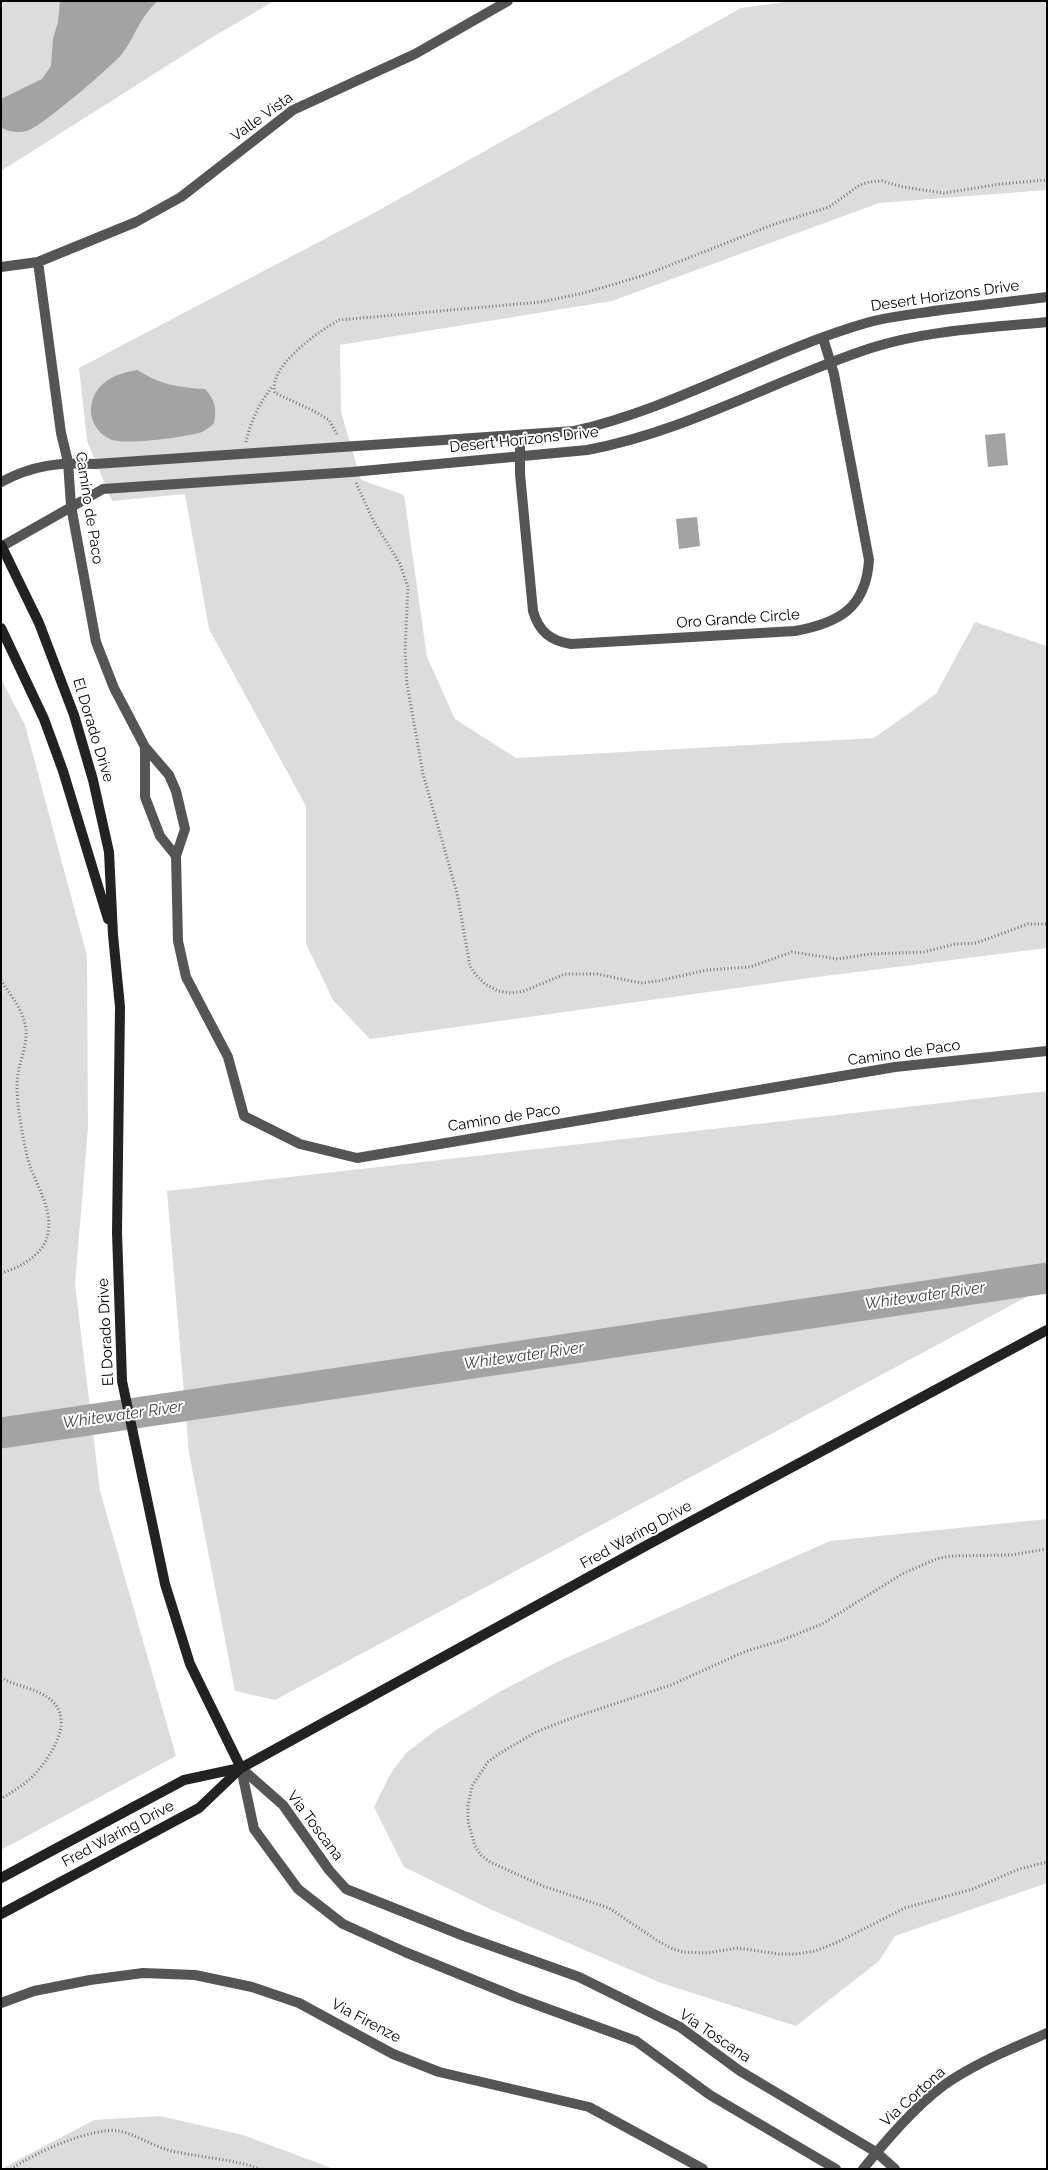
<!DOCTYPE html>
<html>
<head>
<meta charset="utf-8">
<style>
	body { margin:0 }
	#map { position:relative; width:1048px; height:2170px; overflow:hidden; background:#fff; font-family:Raleway,sans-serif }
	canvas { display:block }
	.frame { position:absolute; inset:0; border:2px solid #000; pointer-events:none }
</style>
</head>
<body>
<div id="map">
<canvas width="1048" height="2170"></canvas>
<div class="frame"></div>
</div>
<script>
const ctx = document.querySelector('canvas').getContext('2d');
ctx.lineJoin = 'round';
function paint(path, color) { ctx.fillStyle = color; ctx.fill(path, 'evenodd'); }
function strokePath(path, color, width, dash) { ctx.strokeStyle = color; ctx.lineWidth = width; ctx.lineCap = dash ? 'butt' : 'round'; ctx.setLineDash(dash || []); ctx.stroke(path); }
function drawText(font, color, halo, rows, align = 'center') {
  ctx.font = font + ' Raleway,sans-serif'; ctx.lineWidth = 4; ctx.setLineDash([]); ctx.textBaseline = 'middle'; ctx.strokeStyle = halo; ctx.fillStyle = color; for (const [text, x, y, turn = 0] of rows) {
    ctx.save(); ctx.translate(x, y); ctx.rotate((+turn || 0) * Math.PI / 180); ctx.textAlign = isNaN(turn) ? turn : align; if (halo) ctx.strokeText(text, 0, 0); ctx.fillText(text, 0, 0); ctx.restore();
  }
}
const green = new Path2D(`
	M1,1H274L206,41L1,171Z
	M792,1H1047V190L879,203L612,301L340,345L341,412L361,480L404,495L427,657L455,719L516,758L874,738L936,694L975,622L1047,646V948L809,978L370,1039L333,1000L306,944V806L209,629L185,494L112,501L87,441L79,368L372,214L741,8Z
	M1,679L25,725L87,956L88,1128L75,1284L100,1491L176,1756L1,1850Z
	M1047,1091V1286L275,1700L235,1691L189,1453L167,1191Z
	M1047,1519V1883L895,1936L879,1961L796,2026L661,1983L492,1910L404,1867L374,1807L391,1773L406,1753L436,1730L501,1691L559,1661L830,1541Z
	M160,2116L243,2135L334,2169H1L94,2120Z`);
const water = new Path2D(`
	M60,1H158C140,16 135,37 122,54C111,67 41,127 27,131C19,133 7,132 1,127V99L42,79L51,66L53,39L58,22Z
	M137,370C159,384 179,388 205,389C215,400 217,408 214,423C211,426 206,430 202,432C186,437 124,446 110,439C85,427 85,395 108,380C117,374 127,372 137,370Z
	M1005,433L1008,465L988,467L985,435Z
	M697,517L700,546L679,549L676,519Z`);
const river = new Path2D(`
	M1,1433L1047,1278`);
const path = new Path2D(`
	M337,434L329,420L314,411L275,393C267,367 319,331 339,320L541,302L584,293L645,275L772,225L829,207L860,185L869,182L882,181L903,187L944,193L1000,184L1047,180
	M246,442C250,422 260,402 272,387
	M356,483L373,520L400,564L408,587L405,650L407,684L423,774L457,893L470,966L475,974L485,984L498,991L511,993L524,991L565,974H597L641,983L658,981L707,970L750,967L792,952L838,959L870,954L924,952L955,944L976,943L1028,924H1047
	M1,980C11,996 25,1012 26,1031C27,1049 17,1066 17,1084C17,1107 22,1133 27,1156C33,1181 53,1206 48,1233C45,1254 20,1268 1,1273
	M1047,1549L1011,1555L950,1556L936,1559L902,1574L822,1624L780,1641L746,1651L671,1685L569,1719L536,1732L497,1755L488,1762L472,1786L468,1806V1822L475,1846L481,1855L490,1862L543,1886L609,1908L658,1941L673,1949L683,1952L707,1953L738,1948L779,1954H797L815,1951L838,1942L905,1908L973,1889L1019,1869L1047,1862
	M1,1677C15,1687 33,1687 47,1697C77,1717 53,1753 36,1773C26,1784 13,1791 1,1799
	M11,2169C35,2153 90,2127 119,2131C136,2134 157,2149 177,2152C205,2158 233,2159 260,2169`);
const street = new Path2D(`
	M38,262L61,433L68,462L71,506L96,642L114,688L145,747L169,775L176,791L185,829L176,856L178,941L186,977L228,1057L244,1116L300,1144L357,1158L895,1067L1047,1051
	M1,267L38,262L136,222L181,197L293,110L415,54L508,1
	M520,436V474L533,611C539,632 551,641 571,644L795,631C839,623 866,608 869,560L834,374L823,338
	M1,482C33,465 60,462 95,464L574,431C676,408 766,352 866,323C890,316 916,314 941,310C976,306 1012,301 1047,297
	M1,547L103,489L352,472L587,450C686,432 776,379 871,348C927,330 988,328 1047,322
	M145,747V797L160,836L176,856
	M241,1768L283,1805L329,1870L346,1889L464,1936L579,1977L680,2027L740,2071L876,2152L895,2169
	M241,1768L254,1829L298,1889L343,1924L405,1952L518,1998L636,2041L710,2095L836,2169
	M1,2003L34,1991L90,1980L143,1973L195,1975L252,1987L299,2003L393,2054L439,2072L589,2107L703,2169
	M863,2169C887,2139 921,2099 953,2079C983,2060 1015,2047 1047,2033`);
const secondary = new Path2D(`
	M1,545L39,623L74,715L93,780L109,852L113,935L120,1007L117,1232L122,1381L165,1584L190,1664L241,1768
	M1,628L44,719L63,771L108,919
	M1,1878L184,1780L240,1768
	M1,1914L199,1808L241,1768L649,1544L1047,1330`);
const streetNames = [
	["Valle Vista",262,117,-36],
	["Desert Horizons Drive",945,296,-8],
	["Desert Horizons Drive",524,440,-6],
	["Camino de Paco",89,508,81],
	["Oro Grande Circle",738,619,-4],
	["El Dorado Drive",93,730,73],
	["Camino de Paco",904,1053,-8],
	["Camino de Paco",504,1118,-9],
	["El Dorado Drive",106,1332,-93],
	["Fred Waring Drive",636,1535,-29],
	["Via Toscana",315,1826,53],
	["Fred Waring Drive",118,1834,-28],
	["Via Firenze",366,2021,28],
	["Via Toscana",715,2036,34],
	["Via Cortona",913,2097,-42]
];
const waterNames = [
	["Whitewater River",925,1296,-8],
	["Whitewater River",524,1356,-8],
	["Whitewater River",123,1415,-8]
];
paint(green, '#dcdcdc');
paint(water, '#a3a3a3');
strokePath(river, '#a3a3a3', 31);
strokePath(path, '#777', 3, [1, 2.5]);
strokePath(street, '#555', 10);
strokePath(secondary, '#222', 10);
drawText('15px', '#000', '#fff', streetNames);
drawText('italic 16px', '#444', '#fff', waterNames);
</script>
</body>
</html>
